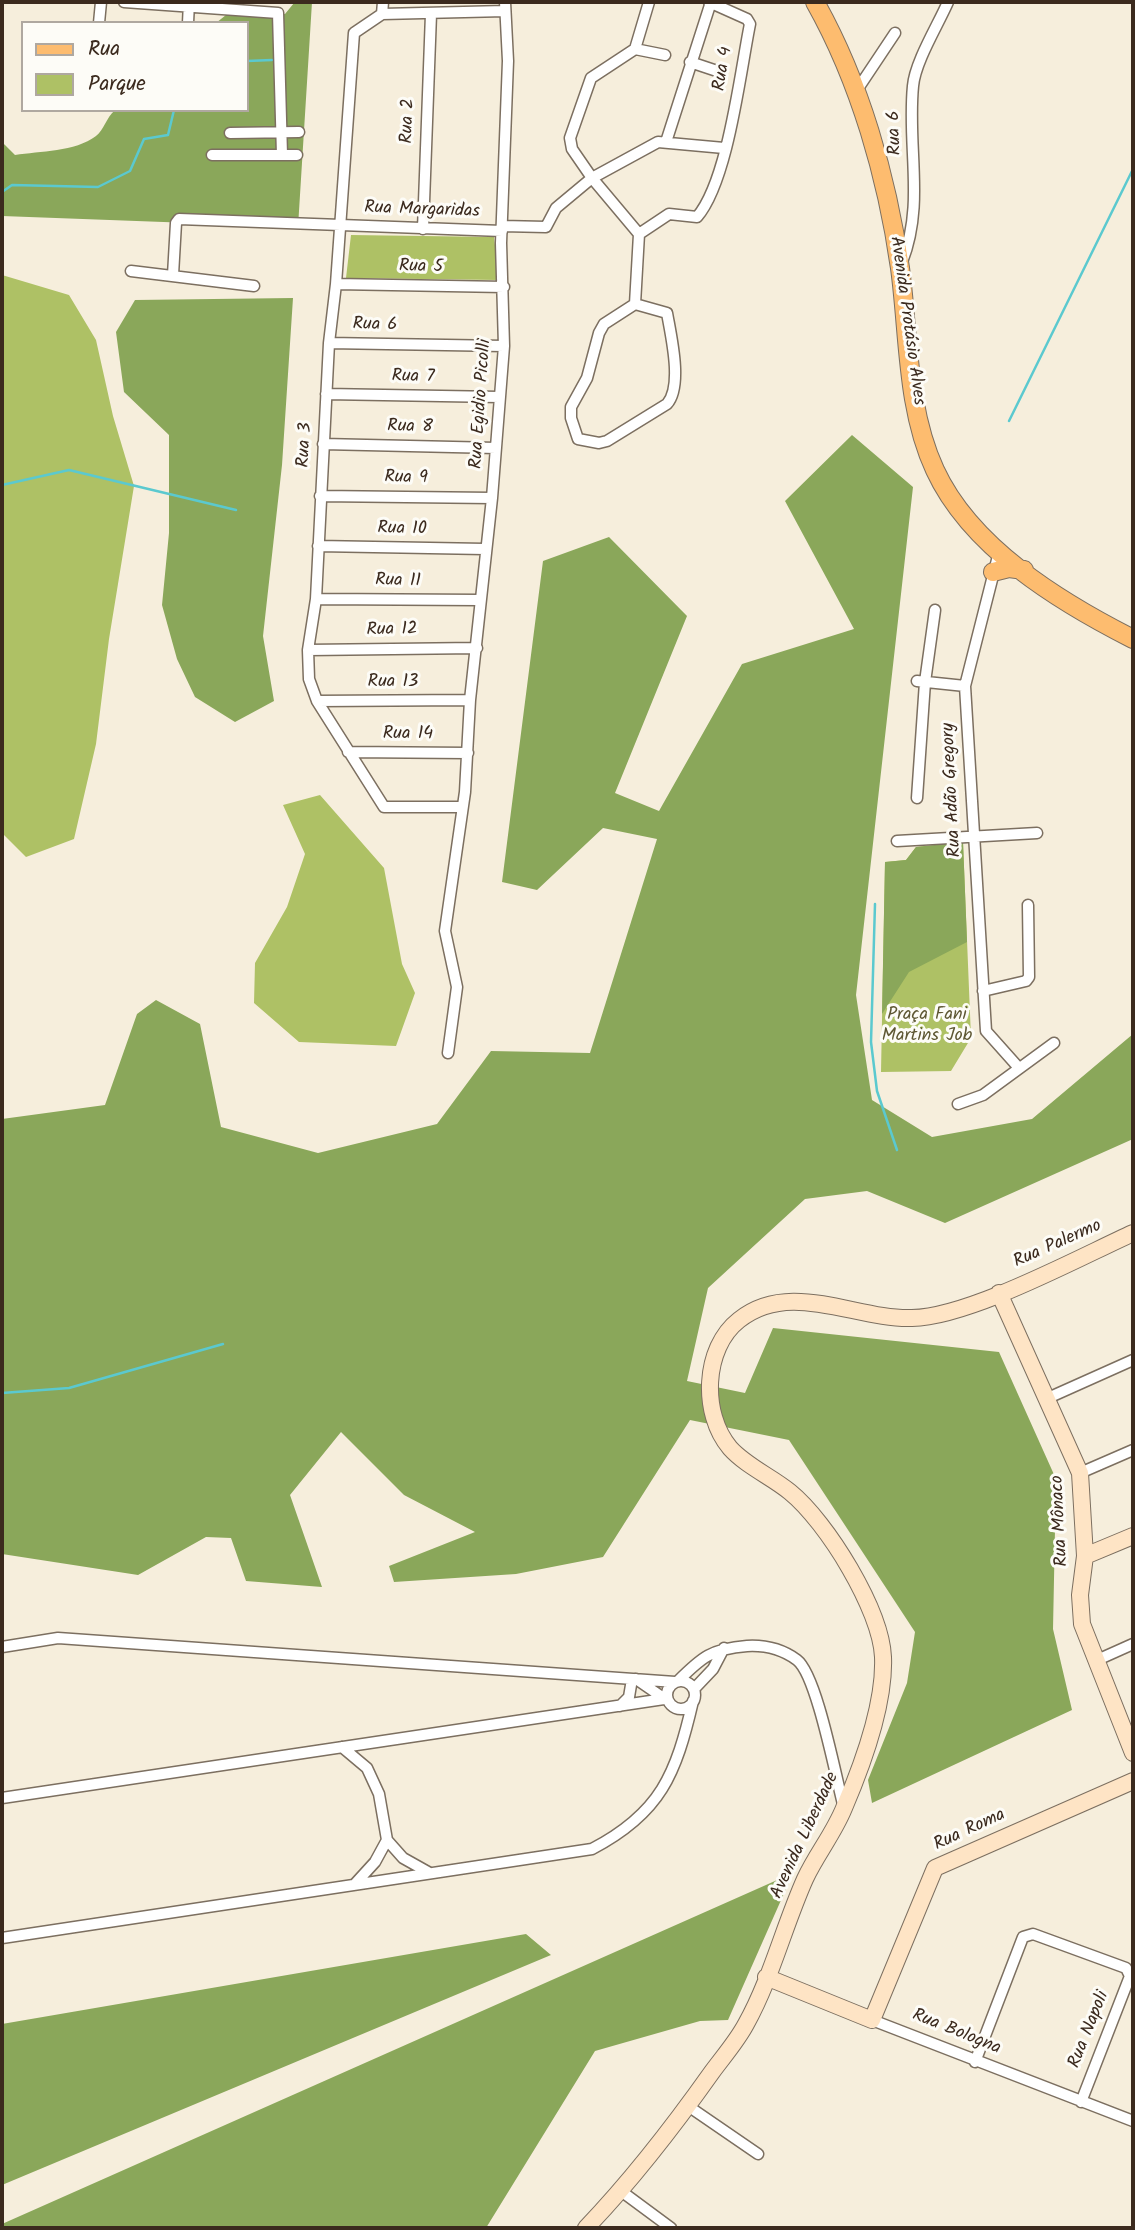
<!DOCTYPE html>
<html>
<head>
<meta charset="utf-8">
<style>
	body { margin:0 }
	#map { position:relative; width:1135px; height:2230px; overflow:hidden; background:#f6eedc; font-family:Kalam,sans-serif }
	canvas { display:block }
	.frame { position:absolute; inset:0; border:4px solid #3b2a1e; pointer-events:none }
	.legend { position:absolute; left:21px; top:21px; width:228px; height:91px; box-sizing:border-box; background:#fdfcf7; border:2px solid #afa8a0; margin:0; padding:9px 12px; list-style:none; font-size:21px; color:#3b2a1e }
	.legend li { display:flex; align-items:center; gap:14px; height:35px }
	.legend b { width:35px; border:2px solid #afa8a0 }
</style>
</head>
<body>
<div id="map">
<canvas width="1135" height="2230"></canvas>
<div class="frame"></div>
<ul class="legend">
<li><b style="height:9px;background:#fdbc6f"></b>Rua</li>
<li><b style="height:19px;background:#aec165"></b>Parque</li>
</ul>
</div>
<script>
const ctx = document.querySelector('canvas').getContext('2d');
ctx.lineJoin = 'round';
function paint(path, color) { ctx.fillStyle = color; ctx.fill(path, 'evenodd'); }
function strokePath(path, color, width, dash) { ctx.strokeStyle = color; ctx.lineWidth = width; ctx.lineCap = dash ? 'butt' : 'round'; ctx.setLineDash(dash || []); ctx.stroke(path); }
function drawText(font, color, halo, rows, align = 'center') {
  ctx.font = font + ' Kalam,sans-serif'; ctx.lineWidth = 6; ctx.setLineDash([]); ctx.textBaseline = 'middle'; ctx.strokeStyle = halo; ctx.fillStyle = color; for (const [text, x, y, turn = 0] of rows) {
    ctx.save(); ctx.translate(x, y); ctx.rotate((+turn || 0) * Math.PI / 180); ctx.textAlign = isNaN(turn) ? turn : align; if (halo) ctx.strokeText(text, 0, 0); ctx.fillText(text, 0, 0); ctx.restore();
  }
}
const green = new Path2D(`
	M351,235L494,237L499,280L346,278Z
	M2,275L69,295L96,340L113,416L134,486L109,639L96,744L74,839L26,857L2,833Z
	M320,795L384,868L402,964L415,993L396,1046L299,1042L254,1003L255,963L287,907L305,854L283,805Z
	M963,842L971,1038L951,1071L881,1072L885,862L906,860L916,847Z`);
const forest = new Path2D(`
	M312,2L298,227L2,216V142L15,155C40,151 75,152 96,136C104,130 106,118 115,110H247V23H216L226,15L285,14L294,3Z
	M293,298L282,465L263,636L274,701L235,722L195,697L177,659L162,605L169,533V435L124,392L116,332L135,300Z
	M852,435L913,487L856,995L872,1100L932,1137L1032,1119L1133,1034V1139L945,1223L867,1191L805,1199L708,1288L687,1381L745,1393L773,1328L999,1352L1056,1479L1053,1629L1072,1710L872,1803L868,1780L907,1683L915,1632L789,1440L690,1420L603,1557L516,1574L394,1582L389,1566L475,1532L404,1495L341,1432L290,1495L322,1587L246,1581L231,1538L206,1537L138,1575L2,1554V1119L105,1105L137,1014L156,1000L200,1024L221,1127L318,1153L437,1124L491,1051L590,1053L657,839L603,828L537,890L502,882L543,561L609,537L687,616L615,793L659,811L742,664L854,629L785,501Z
	M963,842L967,942L909,972L882,1014L885,862L906,860L916,847Z
	M793,1873L728,2020L700,2021L595,2051L486,2228H2V2224Z
	M526,1934L551,1955L2,2185V2024Z`);
const stream = new Path2D(`
	M247,61L272,60
	M2,192L12,185L98,187L130,171L144,139L168,135L174,110
	M1009,421L1133,169
	M2,485L69,470L236,510
	M875,904L871,1042L877,1091L897,1150
	M2,1393L69,1388L223,1344`);
const street = new Path2D(`
	M124,2L278,13L282,155
	M383,2L382,14L354,33L336,284L329,343L316,599L308,650L309,679L317,701L384,807H462
	M382,14L505,11
	M99,23L101,2
	M188,23L189,2
	M635,49L665,55
	M690,62L714,70
	M855,93L895,33
	M230,133L299,132
	M666,142L711,2
	M212,155H297
	M502,226L546,227L556,208L592,178L658,142L724,148
	M423,229L431,14
	M639,234L669,214L697,217C728,181 740,73 750,24L747,19L709,2
	M902,262C925,204 907,147 913,86C915,62 938,25 948,2
	M131,271L254,286
	M173,275L176,223L179,219L502,231
	M336,284L504,287
	M635,304L667,313C671,336 683,386 667,404L607,441L599,443L578,439L571,418V407L587,378L599,333L604,324L635,304L639,234L592,178L572,149L570,138L591,78L635,49L649,2
	M329,343L504,346
	M326,394L499,397
	M323,444L496,448
	M320,496L492,498
	M318,546L485,549
	M999,552L965,686L986,1031L1019,1068
	M316,599L480,600
	M308,650L477,648
	M917,681L965,686
	M317,701L470,700
	M348,752L468,753
	M917,798L925,682L935,610
	M897,841L1037,833
	M983,991L1026,981L1029,977L1028,905
	M448,1053L457,987L445,931L465,792L470,700L492,498L504,346L501,243L508,61L505,2
	M958,1104L983,1095L1054,1043
	M1048,1398L1133,1360
	M1080,1473L1133,1450
	M2,1647L58,1638L675,1682
	M1095,1661L1133,1644
	M636,1679L665,1699
	M678,1681C702,1657 711,1649 747,1646C765,1645 782,1649 797,1660C817,1675 836,1779 844,1808
	M667 1695a14 14 0 1 1 28 0a14 14 0 1 1-28 0Z
	M694,1689L713,1669L724,1648
	M620,1706L629,1697L632,1679
	M342,1747L367,1768L379,1794L387,1840L375,1862L354,1885
	M2,1798L664,1699
	M387,1840L403,1858L428,1872
	M2,1938L592,1849C661,1813 676,1774 693,1701
	M872,2020L1133,2121
	M975,2062L1023,1937L1033,1934L1126,1968L1130,1976L1081,2102
	M688,2106L758,2154
	M621,2191L671,2228`);
const secondary = new Path2D(`
	M999,1293L1080,1473L1085,1556L1080,1595L1082,1624L1133,1753
	M1085,1556L1133,1536
	M766,1977L872,2020L935,1868L1133,1781
	M586,2228C632,2180 673,2127 712,2072C723,2057 737,2041 746,2024C771,1979 784,1926 805,1879C816,1855 834,1833 844,1808C862,1766 885,1703 883,1657C881,1610 827,1522 790,1492C772,1477 746,1466 730,1448C701,1414 703,1348 739,1320C790,1279 856,1320 912,1318C969,1317 1078,1258 1133,1233`);
const primary = new Path2D(`
	M815,2C860,82 887,177 900,268C909,334 906,408 935,470C971,548 1060,602 1133,639
	M993,572L1009,568L1024,570`);
const streetNames = [
	["Rua 4",724,69,-81],
	["Rua 2",409,121,-88],
	["Rua 6",896,133,-92],
	["Rua Margaridas",422,211,2],
	["Rua 5",421,268,1],
	["Avenida Protásio Alves",906,321,82],
	["Rua 6",375,326,1],
	["Rua 7",413,378,1],
	["Rua Egidio Picolli",482,404,-86],
	["Rua 8",410,428,1],
	["Rua 3",306,445,-87],
	["Rua 9",406,479,1],
	["Rua 10",402,530,1],
	["Rua 11",398,582,1],
	["Rua 12",392,631,-1],
	["Rua 13",393,683],
	["Rua 14",408,735],
	["Rua Adão Gregory",953,790,-93],
	["Rua Palermo",1058,1245,-24],
	["Rua Mônaco",1061,1521,-93],
	["Rua Roma",970,1831,-25],
	["Avenida Liberdade",806,1836,-65],
	["Rua Napoli",1090,2030,-68],
	["Rua Bologna",956,2033,22]
];
const parkNames = [
	["Praça Fani",927,1016],
	["Martins Job",927,1037]
];
paint(green, '#aec165');
paint(forest, '#8aa75a');
strokePath(stream, '#5bc9cf', 2.5);
strokePath(street, '#7c6f60', 13);
strokePath(secondary, '#7c6f60', 18);
strokePath(primary, '#7c6f60', 20);
strokePath(street, '#fff', 10);
strokePath(secondary, '#fee4c5', 16);
strokePath(primary, '#fdbc6f', 18);
drawText('18px', '#3b2a1e', '#fdfcf7', streetNames);
drawText('18px', '#5e5733', '#fdfcf7', parkNames);
</script>
</body>
</html>
